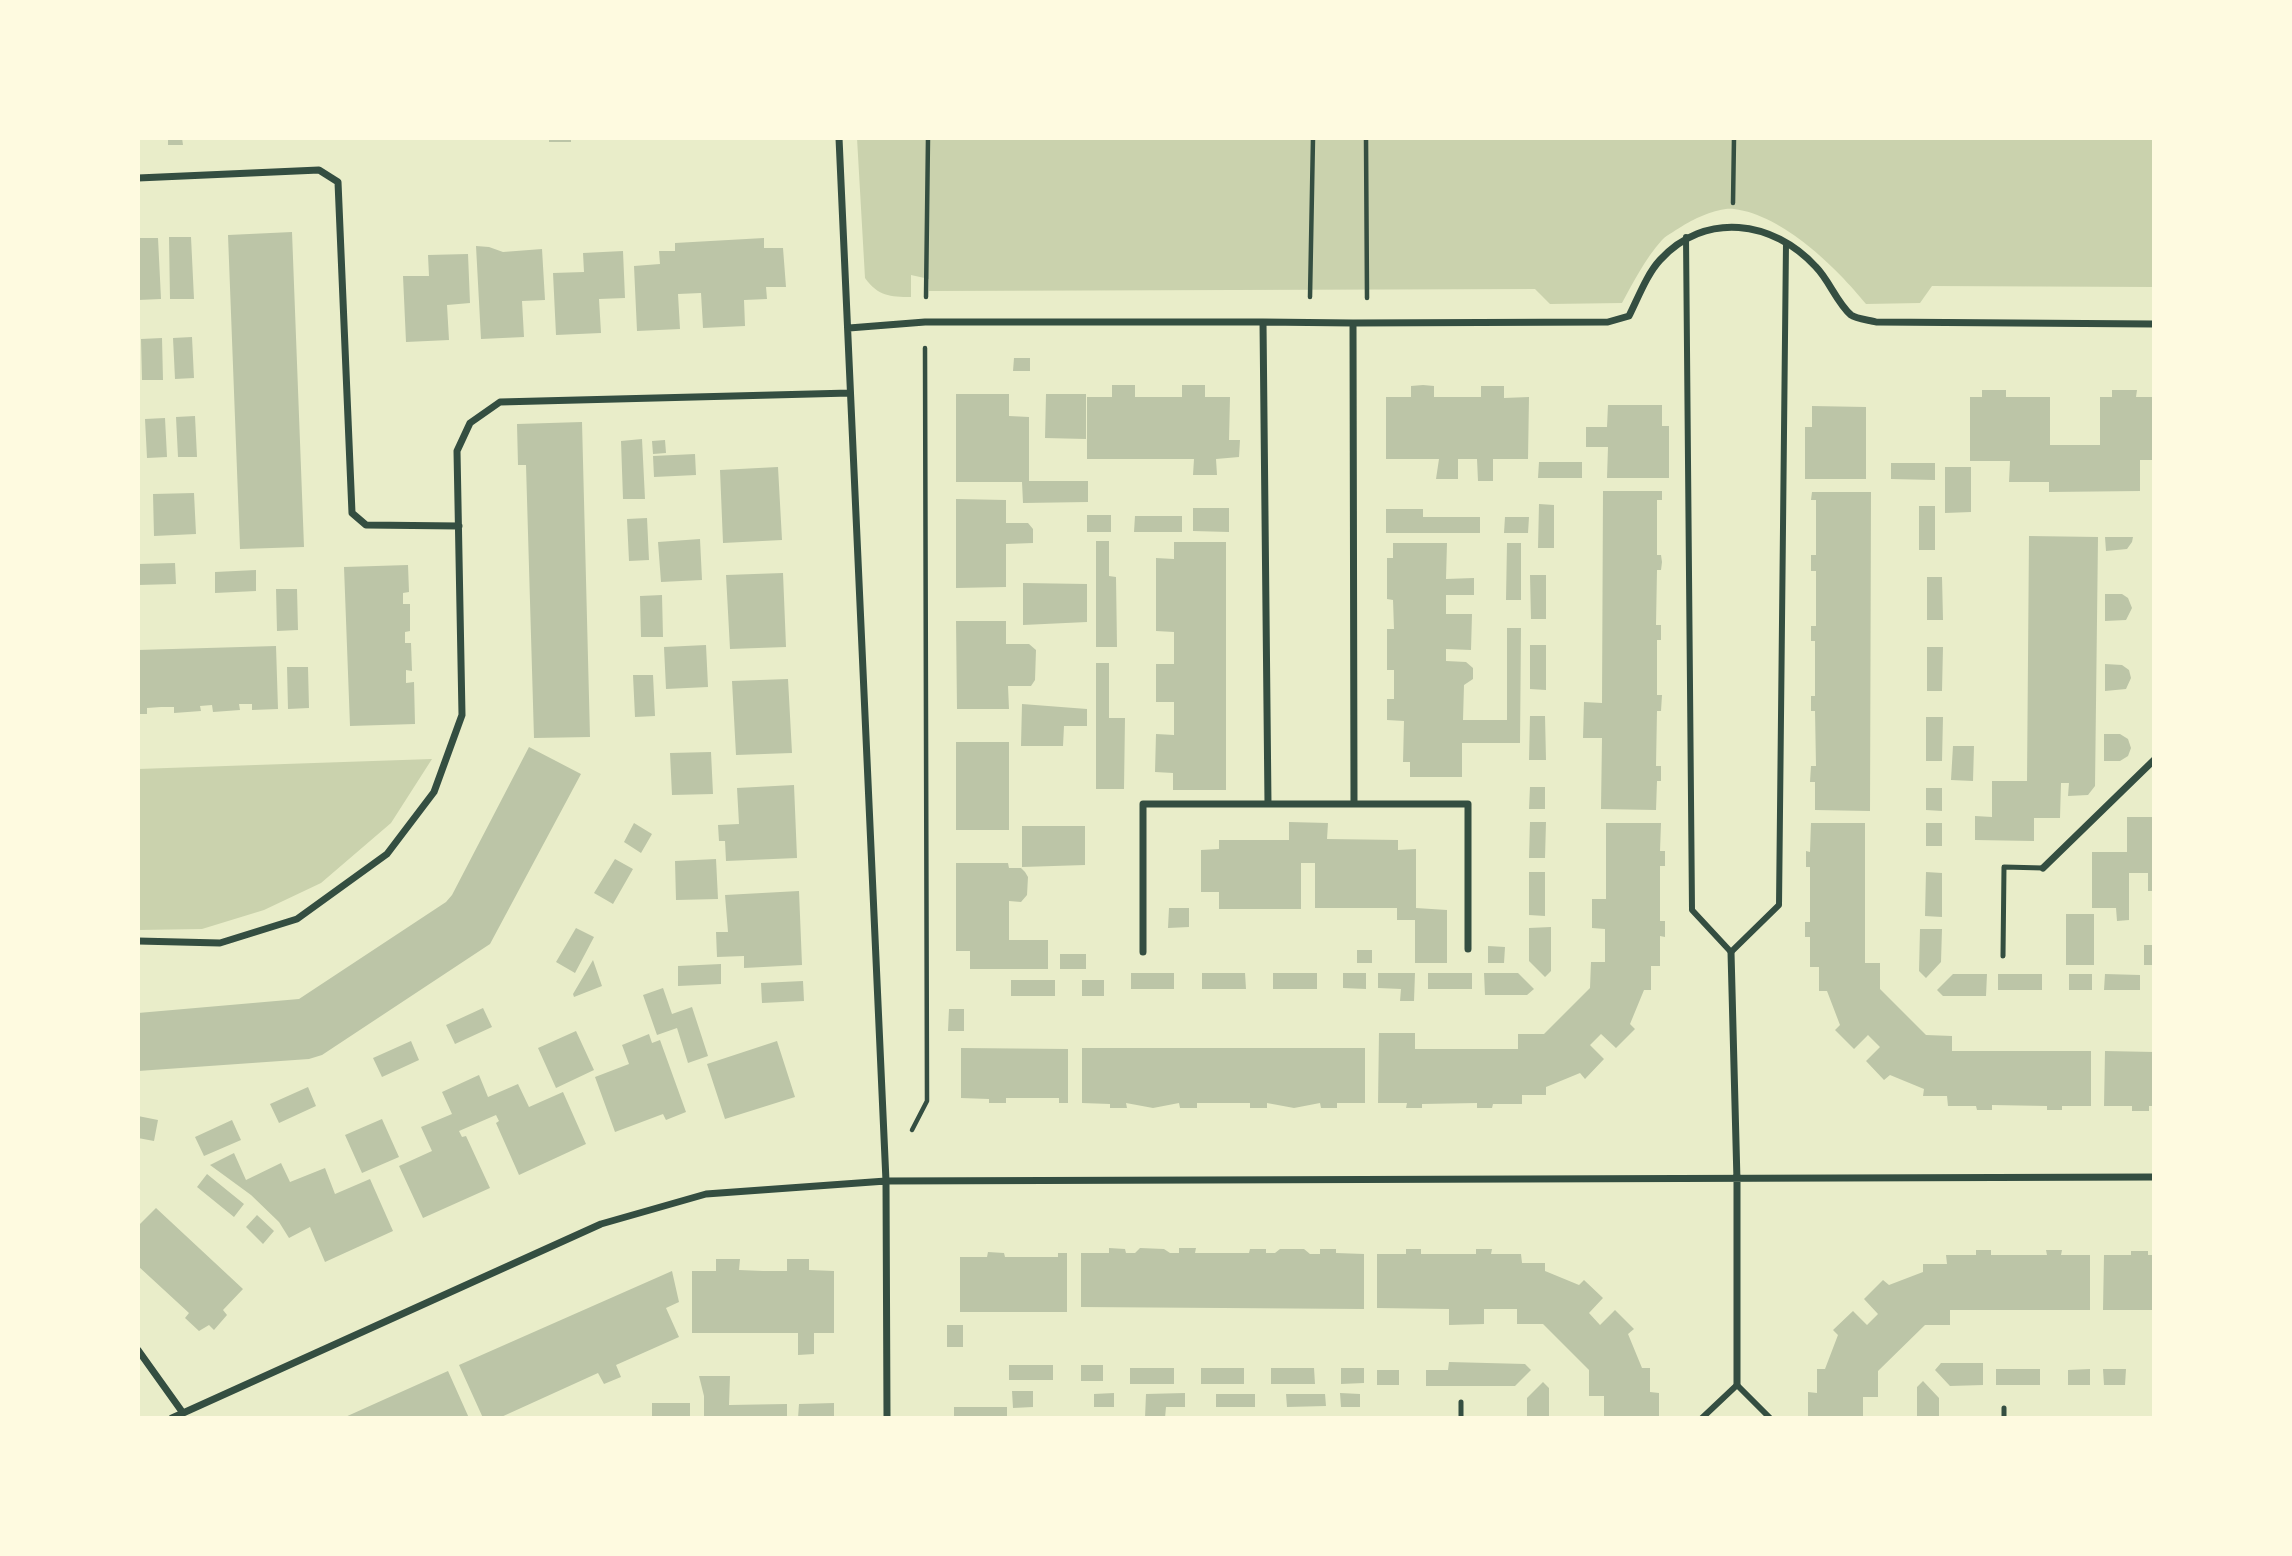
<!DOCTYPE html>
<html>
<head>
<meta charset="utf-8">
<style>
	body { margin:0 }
	#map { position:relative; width:2292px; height:1556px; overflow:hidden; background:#e9edc9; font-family:"IBM Plex Sans",sans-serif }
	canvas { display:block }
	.frame { position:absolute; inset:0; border:140px solid #fefae0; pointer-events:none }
</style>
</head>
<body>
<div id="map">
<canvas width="2292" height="1556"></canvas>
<div class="frame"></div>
</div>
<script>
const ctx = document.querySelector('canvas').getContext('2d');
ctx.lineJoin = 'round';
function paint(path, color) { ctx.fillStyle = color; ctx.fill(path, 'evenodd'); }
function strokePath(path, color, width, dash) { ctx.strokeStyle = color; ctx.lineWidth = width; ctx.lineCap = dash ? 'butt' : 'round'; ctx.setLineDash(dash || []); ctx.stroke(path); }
const green = new Path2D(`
	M857,138H2154V287L1932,286L1920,303L1866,304C1837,268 1783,215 1734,209C1719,207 1696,218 1684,225C1677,230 1668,234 1662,240C1645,259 1634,281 1622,303L1550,304L1535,289L929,291V279L911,275V297C890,297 878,296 865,278Z
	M432,759L391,823L321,883L264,910L202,929L138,930V769Z`);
const building = new Path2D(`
	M168,138H182L183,145H168Z
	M549,138H571V142H549Z
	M292,232L304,547L240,549L228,235Z
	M169,237H191L194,299H170Z
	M138,238H158L161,299L138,300Z
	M764,238V248H783L786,287H766L767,299L744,300L745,326L703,328L701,293L678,294L680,329L637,331L634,266L660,264L659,251H675V243Z
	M476,246L489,247L503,252L542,249L545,300L522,301L524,337L481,339Z
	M623,251L625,298L599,299L601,333L556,335L553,273L584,272L583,253Z
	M468,254L470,303L447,305L449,340L406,342L403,276H429L428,255Z
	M192,337L194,378L175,379L173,338Z
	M162,338L163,380H142L141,339Z
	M1014,358H1030V371H1013Z
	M1112,385H1135V397H1182V385H1205V397H1230L1229,440H1240L1239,457L1216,459L1217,475H1193L1194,459H1087V397H1112Z
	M1423,385L1434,386V397H1481V386H1504V398L1529,397L1528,459H1493V481H1478L1477,459H1458V479H1436L1439,459H1386V397H1411V386Z
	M1982,390H2006V397H2050V445H2100V397H2112V390H2137L2136,397H2154V460H2140V491L2049,492V482H2009L2010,461H1970V397H1982Z
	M956,394H1009V416L1029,417V481H1088V502L1023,503L1022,482H956Z
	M1046,394H1086V439L1045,438Z
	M1608,405H1662V426H1669V478H1607L1608,447H1586V427H1607Z
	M1812,406L1866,407V479H1805V427H1812Z
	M195,416L197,457H178L176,417Z
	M165,418L167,457L147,458L145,419Z
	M582,422L590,737L534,738L526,465H518L517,424Z
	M642,439L645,499H623L621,441Z
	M665,440L666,453L653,454L652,441Z
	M695,454L696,475L654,477L653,456Z
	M1539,462H1582V478H1538Z
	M1891,463H1935V480L1891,479Z
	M778,467L782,540L723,543L720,470Z
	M1945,467H1971V512L1945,513Z
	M1603,491H1662V500H1657V555H1661L1662,562L1661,570H1657L1656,625H1661V640H1657V695H1662L1661,711H1657L1656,766H1661V781H1657L1656,810L1601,809L1602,738H1583L1584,702L1602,703Z
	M1812,492H1871L1870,811L1815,810V782H1810L1811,766H1816L1815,711H1811V696H1815V641H1811V626H1816V571H1811V555H1816V500H1811Z
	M194,493L196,534L154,536L153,494Z
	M956,499L1006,500V523H1028L1033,529V543L1006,544V587L956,588Z
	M1539,504L1554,505V548H1538Z
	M1919,506H1935V550H1919Z
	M1193,508H1229V532L1193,531Z
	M1386,509H1423V517H1480V533H1386Z
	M1087,515H1111V532H1087Z
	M1135,516H1182V532H1134Z
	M1505,517H1529L1528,533H1504Z
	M647,518L649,560L629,561L627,519Z
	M2029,536L2098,537L2095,786L2088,795L2068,796L2069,783H2061L2060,818H2034V841L1975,840V816L1992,817V781H2027Z
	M2105,537H2133L2132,542L2127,549L2106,551Z
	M700,539L702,580L661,582L658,542Z
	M1096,541H1109V576L1116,577L1117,647H1096Z
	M1174,542H1226V790H1173V773L1155,772L1156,734L1174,735V702H1156V664H1174V632L1156,631V558L1174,559Z
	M1393,543H1447L1446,579L1474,578V595H1446V614H1472L1471,650L1446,649V661L1466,662L1473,668V679L1464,685L1463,720H1507V628H1521L1520,743H1462V777H1410V762H1403L1404,721L1387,720V699H1394V670H1387V629H1394L1393,600L1387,599V558H1393Z
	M1507,543H1521V600H1506Z
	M175,563L176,584L138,585V564Z
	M408,565L409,592L403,593V604H410V631L405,632V643H411L412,671L406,670V683L414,682L415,724L350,726L344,567Z
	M256,570V591L215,593V572Z
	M783,573L786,647L730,649L726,575Z
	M1530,575H1546V619H1531Z
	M1927,577H1942L1943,620H1927Z
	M1023,583L1087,584V622L1023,625Z
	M276,589H297L298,630L277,631Z
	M2105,594H2122L2128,598L2132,608L2126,620L2105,621Z
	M662,595L663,637H641L640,596Z
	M956,621H1006V644H1029L1036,650L1035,680L1031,686H1008L1009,709H957Z
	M706,645L708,687L666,689L664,647Z
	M1530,645H1546V690L1530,689Z
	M276,646L278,709L252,710V704H239L240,710L213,712L212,705L200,706L201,711L174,713V707H161L147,708V714H138V650Z
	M1927,647H1943L1942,691H1927Z
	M1096,663H1109V718H1125L1124,789H1096Z
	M2105,664L2122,665L2129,670L2131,678L2126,689L2105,691Z
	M287,667H308L309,708L288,709Z
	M633,675H653L655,716L635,717Z
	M788,679L792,753L736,755L732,681Z
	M1022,704L1087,709V726H1064L1063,746H1021Z
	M1530,716H1545L1546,760H1529Z
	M1926,717H1943L1942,761H1926Z
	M2104,734H2120L2128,739L2131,748L2128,756L2120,761H2104Z
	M956,742H1009V830H956Z
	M1953,746H1974L1973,781L1951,780Z
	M529,747L581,774L490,944L322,1055L309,1059L138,1071V1013L299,999L446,902L452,895Z
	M711,752L713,794L672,795L670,753Z
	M794,785L797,858L726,861L725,841H719L718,825L739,824L737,788Z
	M1530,787H1545V809H1529Z
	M1926,788H1942V811L1926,810Z
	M2127,817H2154V891H2148V873H2129V920L2117,921L2116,908H2092V852H2127Z
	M1289,822L1328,823L1327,839L1398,840V850L1416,849V908L1447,910V963H1415V920H1397V908H1315V863H1301V909H1219V892H1201V850L1219,849V840H1289Z
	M1530,822H1546L1545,858H1529Z
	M634,823L652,834L641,853L624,842Z
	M1606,823H1661L1660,851H1665V866H1660V921H1665V937L1660,936V966H1651V990H1644L1630,1024L1635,1029L1616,1048L1601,1034L1590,1045L1604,1059L1585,1079L1580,1073L1546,1087V1095H1522V1104H1493L1492,1108H1477V1103L1422,1104V1108H1406L1407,1103H1378L1379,1033H1415V1049H1518V1034H1544L1590,988L1591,962H1605V929L1592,928V899H1606Z
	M1811,823H1865V963H1880V989L1926,1035L1952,1036V1051H2091V1106H2062V1110H2047V1106L1992,1105V1110H1977L1976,1106H1948L1947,1096H1923L1924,1089L1890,1075L1884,1080L1866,1061L1880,1047L1868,1035L1854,1049L1835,1030L1840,1025L1827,991H1819V967H1810V937H1805V922H1810V867H1806V851L1810,852Z
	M1926,823H1942V846H1926Z
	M1022,826H1085V865L1022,867Z
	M615,859L633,869L613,904L594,893Z
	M716,859L718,899L676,900L675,861Z
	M956,863H1008L1009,868H1021L1025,872L1028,877L1027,895L1021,902L1009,901V940H1048V969H970V951H956Z
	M1529,872H1545V916L1529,915Z
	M1926,872L1942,873V917L1925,916Z
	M799,891L802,965L744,968V956L717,957L716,932H728L725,895Z
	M1169,908H1189V927L1168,928Z
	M2066,914H2094V965H2066Z
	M1551,927V971L1545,977L1529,961V928Z
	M576,928L594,937L575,973L556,962Z
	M1920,929H1942L1941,962L1926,978L1919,971Z
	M2144,945H2154V965H2144Z
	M1488,946L1505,947L1504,963H1488Z
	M1357,950H1372V963H1357Z
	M1060,954H1086V969H1060Z
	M593,960L602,986L574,997L573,994Z
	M721,964V984L678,986V966Z
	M1131,973H1174V989H1131Z
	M1202,973H1245L1246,989H1202Z
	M1273,973H1317V989H1273Z
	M1343,973H1366V989L1343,988Z
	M1378,973H1415L1414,1001H1400L1401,989L1378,988Z
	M1428,973H1472V989H1428Z
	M1484,973H1518L1534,989L1527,995H1485Z
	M1953,974H1987L1986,996H1943L1937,990Z
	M1998,974H2042V990H1998Z
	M2069,974H2092V990H2069Z
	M2105,974L2140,975V990H2104Z
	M1011,980H1055V996H1011Z
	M1082,980H1104V996H1082Z
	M803,981L804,1001L762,1003L761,983Z
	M663,988L672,1014L692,1007L708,1056L688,1063L677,1028L657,1035L643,995Z
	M483,1008L492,1027L455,1044L446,1025Z
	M949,1009H964V1031H948Z
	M576,1031L594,1070L556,1088L538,1048Z
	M649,1034L652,1043L660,1040L686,1112L666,1120L663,1114L615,1132L595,1077L629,1064L622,1045Z
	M411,1041L419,1060L382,1077L373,1058Z
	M777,1041L795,1097L725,1119L707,1064Z
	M961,1048L1068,1049V1103H1059V1098H1006V1103H989V1099L961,1098Z
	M1082,1048H1365V1103H1337V1108H1321L1320,1103L1294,1108L1267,1103V1108H1250V1103H1197V1108H1180L1179,1103L1153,1108L1126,1103L1127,1108H1110V1104L1082,1103Z
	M2105,1051L2154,1052V1106H2149V1111H2132V1106H2104Z
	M479,1075L488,1097L518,1084L529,1107L563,1092L586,1144L519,1175L496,1123L499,1121L496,1115L459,1131L462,1137L466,1136L490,1188L423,1218L399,1166L432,1151L421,1127L452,1114L442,1092Z
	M308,1087L316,1106L279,1123L270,1104Z
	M138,1116L158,1120L154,1141L138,1138Z
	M382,1119L399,1157L362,1173L345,1135Z
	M232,1120L241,1140L204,1156L195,1137Z
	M234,1153L246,1180L281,1163L290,1182L325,1168L335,1194L370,1179L393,1231L325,1262L310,1227L289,1238L279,1222L251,1195L210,1165Z
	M207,1174L244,1204L234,1217L197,1187Z
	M156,1208L243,1289L223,1310L227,1315L214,1330L209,1325L199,1331L185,1318L189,1313L138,1266V1226Z
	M257,1215L274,1231L263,1244L246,1227Z
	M1109,1248L1125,1249L1126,1253H1135L1140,1248L1164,1249L1170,1253H1179V1248H1196L1195,1253H1249L1250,1249H1266V1253H1275L1280,1249H1304L1310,1254H1320V1249H1336V1253L1364,1254V1309L1081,1307V1253H1109Z
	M1406,1249H1421V1254H1476V1249H1492L1491,1254H1521L1522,1263H1545V1271L1579,1285L1584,1280L1603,1298L1589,1313L1600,1325L1615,1310L1634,1329L1628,1334L1642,1368H1650V1392L1659,1393V1418H1604V1396H1589V1370L1543,1324H1517V1309H1484V1324L1449,1325V1309L1377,1308V1254H1406Z
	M1976,1250H1991V1255H2047L2046,1250H2062L2061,1255H2090V1310H1950V1325H1925L1878,1371V1397H1863V1418H1808V1392L1817,1393V1369H1825L1838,1335L1833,1330L1853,1311L1867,1325L1878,1314L1864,1299L1883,1280L1889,1285L1923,1272V1264H1947L1946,1255H1976Z
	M2131,1251H2148V1255H2154V1310H2103L2104,1255H2131Z
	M988,1252L1004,1253L1005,1257H1058V1253H1067V1312H960V1257H987Z
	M716,1259H740L739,1270L763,1271H787V1259H809V1270L834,1271V1333H814V1354L798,1355V1333H692V1271H716Z
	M672,1271L679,1302L666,1308L679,1337L616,1365L621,1377L604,1384L598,1373L499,1418H483L459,1365Z
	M947,1325H963V1347H947Z
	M1449,1362L1525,1364L1531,1370L1515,1386H1426V1370H1448Z
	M1941,1363H1983V1385L1950,1386L1935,1370Z
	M1009,1365H1053V1380H1009Z
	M1081,1365H1103V1381H1081Z
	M1130,1368H1174V1384H1130Z
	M1201,1368H1244V1384H1201Z
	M1271,1368H1314L1315,1384H1271Z
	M1341,1368H1364V1383L1341,1384Z
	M1996,1369H2040V1385H1996Z
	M2090,1369V1385H2068V1370Z
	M2103,1369H2126L2125,1385H2104Z
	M1377,1370H1399V1385H1377Z
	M448,1371L469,1418H343L383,1400Z
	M699,1376H730L729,1405L787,1404V1418H704V1396Z
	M1923,1381L1939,1398V1418H1917V1387Z
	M1543,1382L1549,1388V1418H1527V1398Z
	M1012,1391H1033V1407L1013,1408Z
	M1114,1393V1407H1094V1394Z
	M1185,1393V1407H1166L1165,1418H1145L1146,1394Z
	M1340,1393L1360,1394V1407H1341Z
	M1216,1394H1255V1407H1216Z
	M1286,1394H1325L1326,1406L1287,1407Z
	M652,1403H690V1418H652Z
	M834,1403V1418H798L799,1404Z
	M954,1407H1007V1418H954Z`);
const path = new Path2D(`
	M1366,138L1367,298
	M1733,203L1734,138
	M926,297L928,138
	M1310,297L1313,138
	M912,1130L927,1101L925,348`);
const service = new Path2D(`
	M2003,956L2004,867L2043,868
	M1461,1418V1402
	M2004,1418V1408`);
const pedestrian = new Path2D(`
	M1686,237L1692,910L1731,952L1779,905L1786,243
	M1702,1418L1737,1385L1770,1418`);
const minor = new Path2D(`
	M839,138L886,1181L887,1418
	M138,178L319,170L338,182L352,513L366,525L459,526
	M1353,323L1608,322L1629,316C1638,298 1647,274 1660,260C1705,211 1773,220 1816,267C1829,280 1837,303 1851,315C1856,319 1869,320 1876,322L2154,324
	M849,328L925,322H1263
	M1268,804L1263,322L1353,323L1354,804
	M2043,868L2154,760
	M138,941L220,943L297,919L387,854L434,792L462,715L457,451L470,423L500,402L850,393
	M1143,952V804H1468V949
	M1731,952L1737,1181V1385
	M138,1350L183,1413
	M172,1418L601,1224L706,1194L886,1181L2154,1177`);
paint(green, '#cad2ad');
paint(building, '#bcc5a7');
strokePath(path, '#344e41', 4.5);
strokePath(service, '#344e41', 5);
strokePath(pedestrian, '#344e41', 6);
strokePath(minor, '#344e41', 7);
</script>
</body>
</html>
